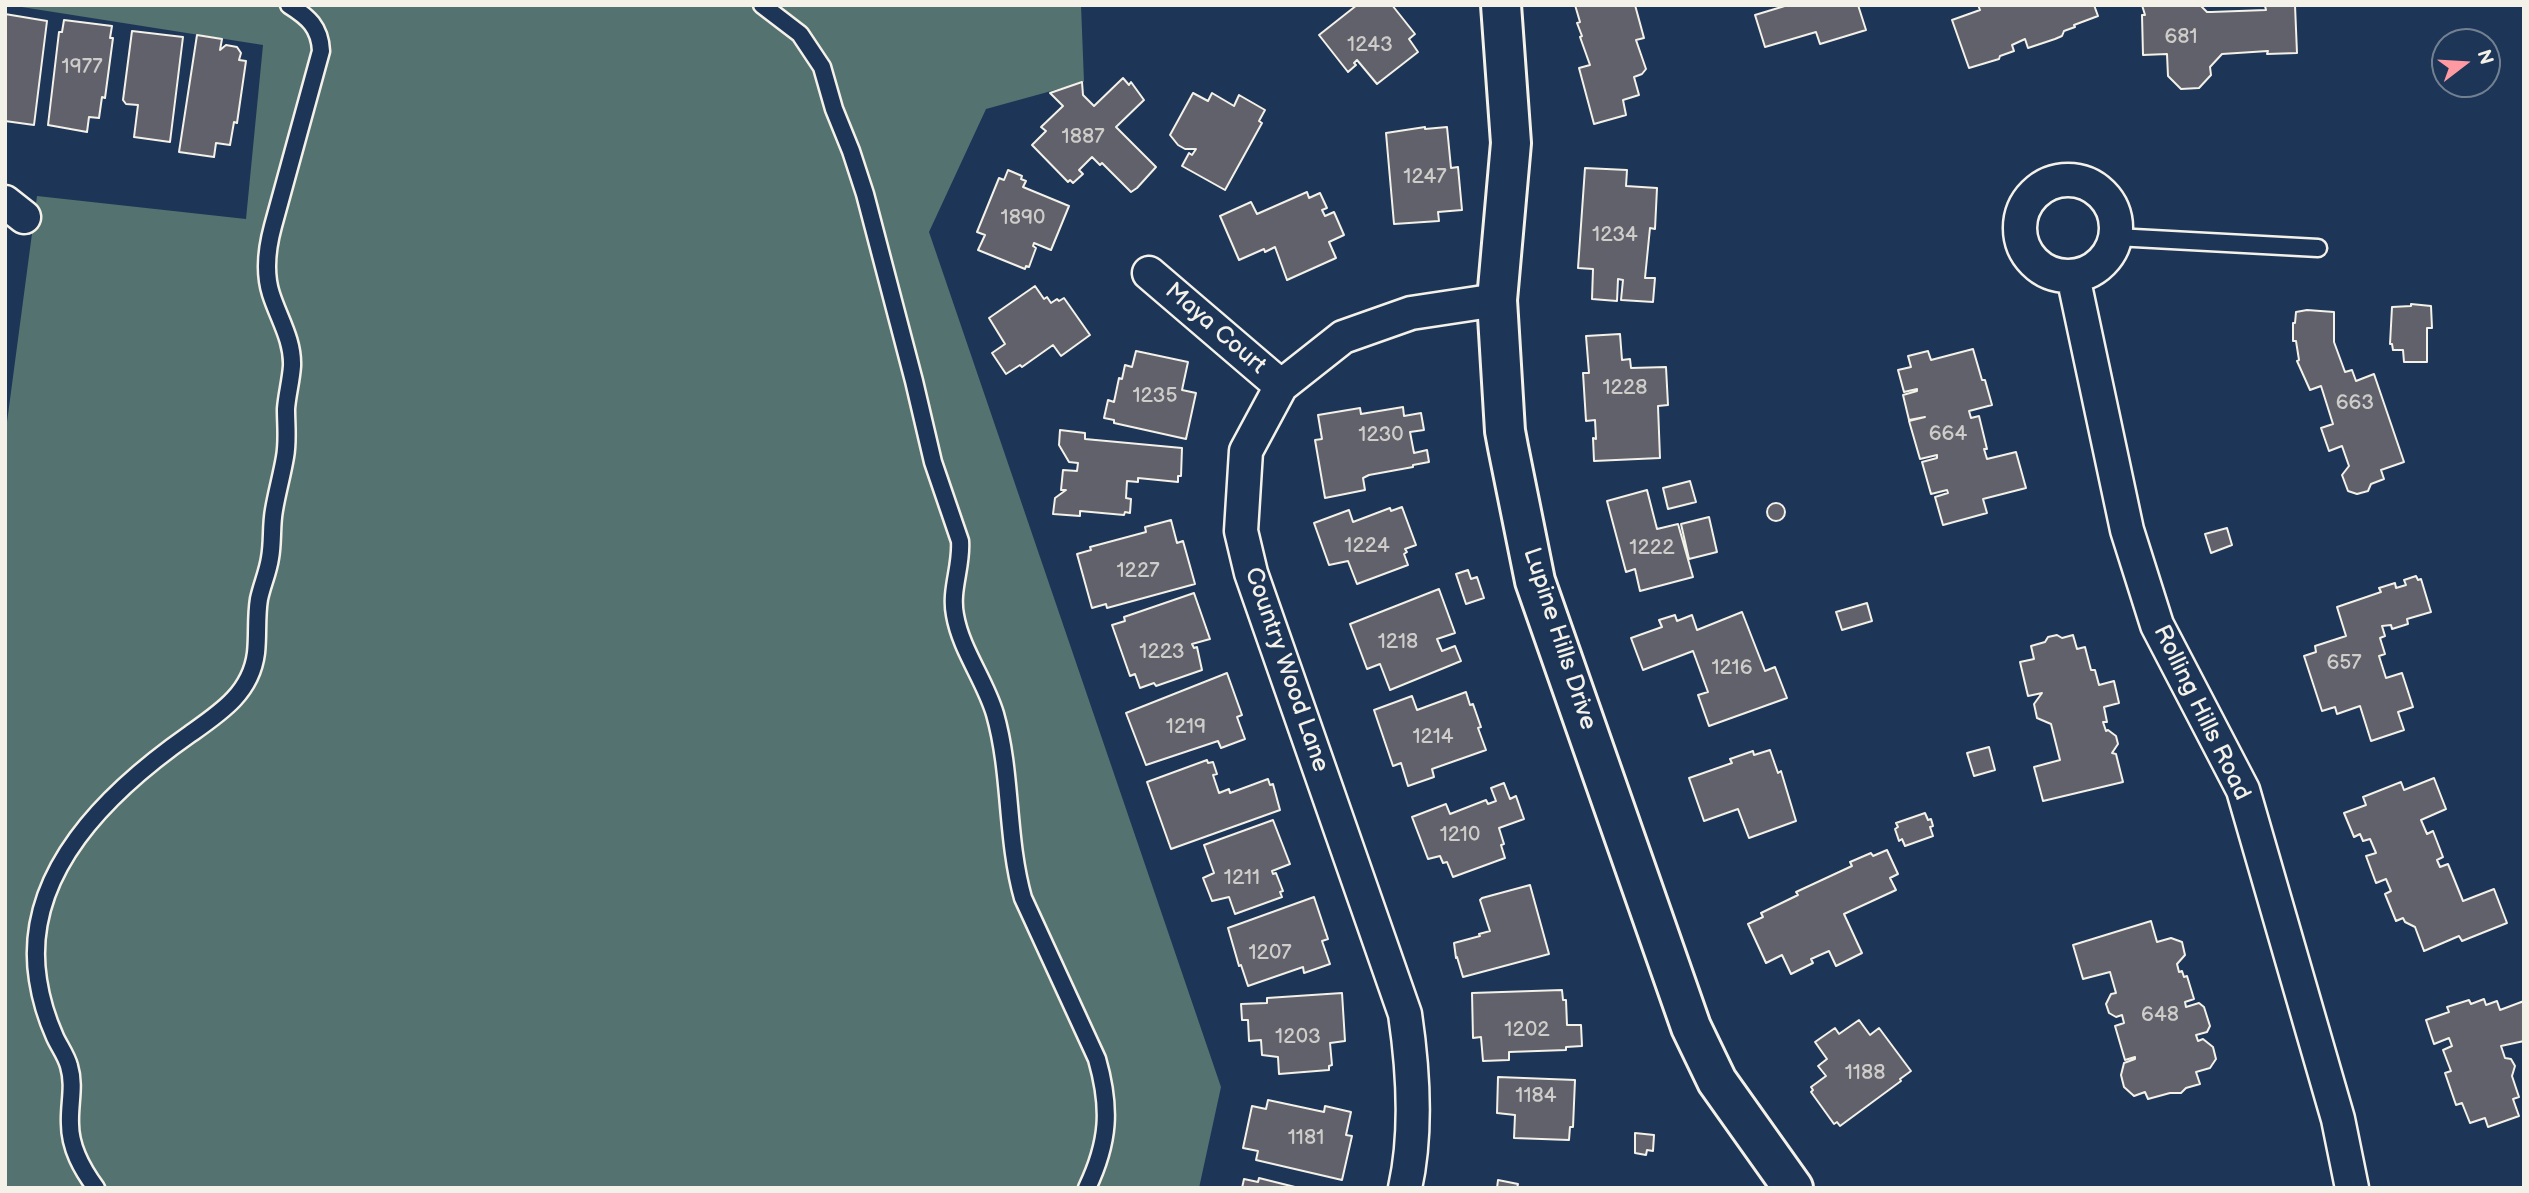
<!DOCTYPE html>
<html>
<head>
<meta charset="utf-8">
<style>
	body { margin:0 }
	#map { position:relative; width:2529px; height:1193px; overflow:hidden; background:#1d3557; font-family:"Balsamiq Sans",sans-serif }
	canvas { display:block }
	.frame { position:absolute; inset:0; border:7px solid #f4f1e8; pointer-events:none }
	.north { position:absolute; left:2431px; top:28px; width:70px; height:70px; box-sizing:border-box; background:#1d3557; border:2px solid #738091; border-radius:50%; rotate:73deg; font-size:19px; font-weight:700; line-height:28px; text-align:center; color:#f4f1e8 }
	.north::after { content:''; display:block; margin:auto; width:24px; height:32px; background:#ff9aa2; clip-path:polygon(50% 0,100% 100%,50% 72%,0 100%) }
</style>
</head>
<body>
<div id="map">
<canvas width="2529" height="1193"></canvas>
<div class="frame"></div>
<div class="north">N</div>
</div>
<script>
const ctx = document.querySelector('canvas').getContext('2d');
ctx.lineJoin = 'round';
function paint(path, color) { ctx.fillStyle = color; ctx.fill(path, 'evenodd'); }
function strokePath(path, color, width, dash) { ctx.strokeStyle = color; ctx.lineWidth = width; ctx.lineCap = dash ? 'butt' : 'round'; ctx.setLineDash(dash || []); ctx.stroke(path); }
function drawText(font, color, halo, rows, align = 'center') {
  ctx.font = font + ' "Balsamiq Sans",sans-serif'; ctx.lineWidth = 5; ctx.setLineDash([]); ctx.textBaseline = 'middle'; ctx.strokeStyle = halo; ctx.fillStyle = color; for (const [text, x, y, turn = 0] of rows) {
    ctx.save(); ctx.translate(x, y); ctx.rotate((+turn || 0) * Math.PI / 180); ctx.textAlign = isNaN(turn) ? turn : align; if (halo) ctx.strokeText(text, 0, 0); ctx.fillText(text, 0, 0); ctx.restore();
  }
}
const green = new Path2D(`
	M9,5H1081L1084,82L986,109L929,232L1221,1087L1199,1188H5V437L37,196L246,219L263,45Z`);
const building = new Path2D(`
	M1357,5H1392L1415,34L1409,39L1418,52L1377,84L1357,60L1354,63L1356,65L1348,72L1319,35Z
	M1575,5H1635L1644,38L1636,40L1646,69L1642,74L1634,77L1639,95L1623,100L1626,115L1594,124L1579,68L1590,65L1580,37L1582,36L1577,23L1580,22Z
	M1788,5H1858L1866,30L1820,44L1816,32L1765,47L1755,15Z
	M1978,5H2094L2098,16L2074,25L2075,27L2064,31L2062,36L2055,39L2028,48L2025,39L2012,45L2014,51L2000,56L1999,59L1969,68L1952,20L1980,10Z
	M2142,5H2200L2207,12H2211L2266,10L2265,6L2295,5L2297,53L2267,54L2268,51L2222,54L2210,67L2211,75L2199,88L2181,89L2168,76L2167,54L2143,55L2142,15H2145Z
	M5,14L47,21L34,125L5,121Z
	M64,20L112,26L110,38H113L105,98L102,97L99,118L89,117L87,132L48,125L59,32H62Z
	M132,31L183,37L170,142L134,137L138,105L126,104L123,100Z
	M197,35L222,39L220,50L226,45L237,47L241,53L239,60L246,61L237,123L234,122L230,145L216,143L214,157L179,152Z
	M1123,78L1129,85L1131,82L1144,100L1116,127L1156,167L1137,188L1131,192L1102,163L1100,165L1092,157L1079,170L1083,174L1073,183L1070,180L1068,182L1032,145L1046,131L1041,127L1063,106L1050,93L1082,82L1083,95L1094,106Z
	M1193,93L1208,101L1212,93L1234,106L1239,95L1265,110L1259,121L1262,123L1225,190L1182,166L1189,153L1192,155L1196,149H1185L1178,145L1170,135Z
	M1425,127V129L1447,127L1451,168L1458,167L1462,210L1438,212L1439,221L1394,224L1386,133Z
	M1585,168L1627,170L1626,186L1657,188L1655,229L1650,228L1645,278H1655L1653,302L1621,300L1623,280L1618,279L1617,301L1592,299L1593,269L1578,268Z
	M1008,170L1022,176L1021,179L1026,181L1023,187L1069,206L1051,250L1034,243L1033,246L1036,248L1029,267L1026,266L1025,269L978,250L985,235L977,232L999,178L1004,180Z
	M1307,192L1309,198L1320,193L1327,208L1322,210L1325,216L1334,212L1344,235L1329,242L1336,258L1287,280L1275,247L1265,252L1264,249L1239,260L1220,216L1251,202L1257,214Z
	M1035,286L1044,299L1047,297L1051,303L1057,299L1059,301L1064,298L1090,335L1061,356L1053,345L1022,367L1020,365L1006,374L992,353L1005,344L989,318Z
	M2411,304L2431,306L2432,328H2427V362H2404L2403,350H2393L2392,344H2390L2392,307L2411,306Z
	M2307,310L2334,312V342L2345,372L2352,370L2356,381L2374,374L2404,462L2381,470L2384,479L2371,484L2368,491L2357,494L2348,491L2342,475L2349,466L2342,446L2329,451L2321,428L2333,424L2321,386L2310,390L2297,361L2299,360L2296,341H2293V323H2295L2296,312Z
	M1620,334L1622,360L1630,359L1631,368L1666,367L1668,405L1658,406L1660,458L1594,461L1593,438L1596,439L1595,420L1586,421L1583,373H1589L1586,336Z
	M1973,349L1982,380H1985L1992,405L1969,411L1971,418L1979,416L1987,449H1984L1987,459L2016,452L2026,488L1983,499L1987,513L1943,525L1935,497L1948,493L1947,490L1931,494L1922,462L1937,458V455L1920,459L1909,421L1925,417L1909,420L1903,395L1917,391V389L1904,392L1898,370L1911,367L1908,356L1928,351L1931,360Z
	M1136,351L1188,362L1182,390L1196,393L1186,439L1114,423V420L1104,418L1108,400L1114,402L1119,378L1122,379L1125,365L1132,367Z
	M1403,407L1404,416L1421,413L1424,430L1410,432L1414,453L1427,450L1429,462L1413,465V467L1369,475L1363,478L1365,490L1325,498L1315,440L1322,439L1318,415L1360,408L1361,414Z
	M1060,430L1085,433V439L1182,448L1181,476H1178V482L1138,478V482L1127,481L1126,498L1131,499L1130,513L1125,512L1124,515L1080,511V516L1053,514L1055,498L1066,490H1061L1063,470L1077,471L1078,463L1069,462L1059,445Z
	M1690,481L1696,502L1668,509L1663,488Z
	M1647,490L1657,529L1678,524L1693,577L1640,591L1635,569L1626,572L1607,501Z
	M1767 512a9 9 0 1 1 18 0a9 9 0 1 1-18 0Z
	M1402,507L1416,545L1405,549L1407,552L1404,554L1408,565L1357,584L1348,561L1329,565L1314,523L1349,510L1353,522L1390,508L1391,511Z
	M1709,517L1717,552L1689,559L1681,524Z
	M1171,520L1177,543L1183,541L1195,584L1107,608L1106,604L1092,608L1077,554L1091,550L1090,547L1146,532L1145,527Z
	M2227,528L2232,545L2211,553L2205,534Z
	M1468,570L1471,579L1477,577L1484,598L1466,604L1456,574Z
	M2416,576L2418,580L2421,579L2431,612L2407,619L2408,624L2392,629L2391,625L2382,626L2385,636L2380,638L2385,654L2379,656L2386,678L2402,673L2413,707L2398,712L2404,730L2371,741L2360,706L2337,714L2335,707L2322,711L2304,656L2316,652L2315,646L2346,636L2337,607L2381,592L2379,588L2395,583L2396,588L2406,585L2404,580Z
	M1439,589L1455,633L1437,639L1442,651L1455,646L1461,661L1390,690L1380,664L1367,669L1350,624Z
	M1194,593L1210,639L1192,644L1194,648L1197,647L1202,670L1156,686L1154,683L1140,688L1135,674L1130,676L1112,625L1125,621L1124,617Z
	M1867,603L1872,621L1842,630L1836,612Z
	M1742,612L1765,671L1775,667L1787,698L1709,726L1698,695L1708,692L1693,651L1643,670L1631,638L1662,627L1659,620L1675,615L1677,621L1692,615L1697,630Z
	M2057,635L2062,638L2073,635L2077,649L2085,647L2091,670H2095L2099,685L2114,681L2119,703L2104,707L2107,722H2103L2106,731L2108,730L2116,736L2118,744L2112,753L2116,754L2123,782L2043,801L2034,767L2060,760L2051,724L2037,718L2034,704L2042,693L2028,696L2020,662L2034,659L2031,646L2045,642L2048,637Z
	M1227,673L1242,715L1237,717L1245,739L1221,748L1218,741L1146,765L1126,713Z
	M1466,692L1470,705L1473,704L1481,727L1478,728L1486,750L1432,769L1434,777L1408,786L1401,763L1393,766L1374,710L1412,696L1417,710Z
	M1989,747L1995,770L1974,776L1967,753Z
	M1770,750L1778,773L1781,771L1796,821L1749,838L1738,809L1704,821L1689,778L1732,763L1730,759L1753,751L1754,755Z
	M1207,760L1208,763L1213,762L1217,774L1213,775L1219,793L1229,789L1230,793L1268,779L1270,785L1273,784L1280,810L1171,849L1147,782Z
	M2434,778L2446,809L2421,820L2427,834L2433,831L2443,857L2437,860L2440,867L2448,864L2463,901L2494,889L2507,923L2462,941L2459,936L2424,951L2415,927L2405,922L2403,918L2396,921L2385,894L2391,891L2386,879L2376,883L2366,856L2376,853L2370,839L2363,841L2360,834L2354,837L2344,813L2366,805L2363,797L2401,782L2404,790Z
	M1504,783L1510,799L1516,796L1524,819L1499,828L1504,844L1501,845L1505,858L1453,877L1447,862L1443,863L1440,856L1428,859L1412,817L1446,804L1450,814L1486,800L1488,804L1496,801L1491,788Z
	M1925,813L1928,820L1931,819L1933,826L1930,827L1933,836L1905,846L1902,839L1899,841L1895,829L1898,827L1896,823Z
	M1273,820L1290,864L1272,871L1273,874L1276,873L1283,891L1280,892L1282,897L1235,914L1229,897L1212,901L1203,878L1214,873L1204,845Z
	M1887,850L1898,874L1890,878L1896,890L1844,914L1862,953L1836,966L1829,951L1811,959L1813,963L1791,974L1782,955L1766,963L1748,924L1763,917L1761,913L1798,895L1796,892L1852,866L1850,862L1871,853L1873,856Z
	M1530,885L1549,954L1463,977L1457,957L1456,958L1454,943L1480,936L1479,934L1490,931L1480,900L1482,898Z
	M1314,897L1328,939L1322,941L1330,964L1304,973L1303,967L1248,986L1241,965L1239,966L1228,928Z
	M2151,921L2157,942L2171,938L2182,942L2185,955L2177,964L2179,972L2182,971L2184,977L2187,976L2194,999L2185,1002L2186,1007L2199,1003L2204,1007L2210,1026L2207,1032L2196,1035L2198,1041L2203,1039L2213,1047L2216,1059L2210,1068L2196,1072L2200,1084L2186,1088L2181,1093H2170L2148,1099L2145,1092L2134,1096L2124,1087L2121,1075L2124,1063L2135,1059V1057L2125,1060L2115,1026L2124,1023L2122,1015L2116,1017L2109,1013L2106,1004L2111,994L2116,993L2110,972L2083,979L2073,945Z
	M1562,990L1563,1000H1566L1567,1025H1581L1582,1046L1566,1047V1050L1509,1052V1060L1483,1061L1481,1037L1473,1038L1472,993Z
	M1342,993L1345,1041L1330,1043L1332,1065L1329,1066V1070L1279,1074L1278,1057L1262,1055L1261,1040L1249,1041L1248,1020H1242L1241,1004L1267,1003V998Z
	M2484,999L2486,1005L2497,1001L2500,1010L2524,1001V1041L2501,1046L2505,1058L2511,1059L2515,1066L2512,1076L2519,1097L2513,1099L2519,1116L2488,1127L2485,1118L2470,1123L2462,1103L2456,1105L2445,1073L2451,1071L2443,1050L2452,1046L2449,1038L2434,1044L2426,1020L2449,1012L2447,1007L2469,1000L2471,1004Z
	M1859,1020L1870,1035L1879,1028L1911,1071L1900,1079L1901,1081L1840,1126L1837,1122L1834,1124L1811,1092L1813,1090L1811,1087L1826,1076L1818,1066L1827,1059L1815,1042L1835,1028L1839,1034Z
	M1498,1077L1575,1080L1573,1127H1570L1569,1140L1514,1138L1515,1115L1497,1113Z
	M1268,1100L1324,1112L1325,1106L1351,1112L1346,1135L1352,1136L1342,1180L1256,1160L1258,1151L1243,1148L1252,1106L1266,1109Z
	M1635,1133L1654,1135L1653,1151L1647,1150L1646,1155L1635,1153Z
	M1259,1178L1299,1188H1242L1244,1179L1258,1182Z
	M1498,1180L1518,1184L1517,1188H1497Z`);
const service = new Path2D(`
	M762,5L800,34L822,67L834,109L851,151L865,194L914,381L933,462L960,541C962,566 950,590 955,615C961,650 985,680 995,714C1012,774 1006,838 1023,898L1097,1059C1111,1108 1109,1142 1087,1188
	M2116,237L2318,248
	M96,1188C82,1169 70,1148 70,1124C69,1104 75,1086 69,1066C66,1055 59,1046 55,1037C47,1019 41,1000 38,980C21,873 110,790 190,734C220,713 251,693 256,653C258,635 256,617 259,599C262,585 268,572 270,558C273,542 271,526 274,510C277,492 282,475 285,457C288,441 286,425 286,409C287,395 291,381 292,366C293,340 279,319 271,294C264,272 267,248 273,226L321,51C320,27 308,17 289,5`);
const minor = new Path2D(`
	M2020 228a48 48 0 1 1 96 0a48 48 0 1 1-96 0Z
	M5,202L24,217
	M1149,273L1281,386
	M2073,276L2127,530L2157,625L2243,790L2338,1119L2352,1188
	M1405,1188C1417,1134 1413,1068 1405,1014L1251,573L1241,531L1246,451L1281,386L1343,337L1411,313L1497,300`);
const tertiary = new Path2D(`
	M1501,5L1511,143L1497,300L1505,431L1508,447L1535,581L1691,1027L1717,1081L1793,1188`);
const numberNames = [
	["681",2181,38],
	["1243",1370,46],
	["1977",82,68],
	["1887",1083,138],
	["1247",1425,178],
	["1890",1023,219],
	["1234",1615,236],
	["1228",1625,389],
	["1235",1155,397],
	["663",2355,404],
	["664",1948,435],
	["1230",1381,436],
	["1224",1367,547],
	["1222",1652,549],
	["1227",1138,572],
	["1218",1398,643],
	["1223",1162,653],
	["657",2344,664],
	["1216",1732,669],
	["1219",1186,728],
	["1214",1433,738],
	["1210",1460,836],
	["1211",1242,879],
	["1207",1270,954],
	["648",2160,1016],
	["1202",1527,1031],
	["1203",1298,1038],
	["1188",1865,1074],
	["1184",1536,1097],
	["1181",1306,1139]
];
const streetNames = [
	["Maya Court",1215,329,41],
	["Lupine Hills Drive",1559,639,72],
	["Country Wood Lane",1286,670,71],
	["Rolling Hills Road",2201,713,64]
];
paint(green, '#547270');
paint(building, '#61616b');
strokePath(building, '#f4f1e8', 2);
strokePath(service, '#f4f1e8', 21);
strokePath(minor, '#f4f1e8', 37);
strokePath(tertiary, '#f4f1e8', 44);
strokePath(service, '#1d3557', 16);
strokePath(minor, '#1d3557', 32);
strokePath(tertiary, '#1d3557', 38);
drawText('21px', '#cfcdc9', null, numberNames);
drawText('24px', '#f4f1e8', '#1d3557', streetNames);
</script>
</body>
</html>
